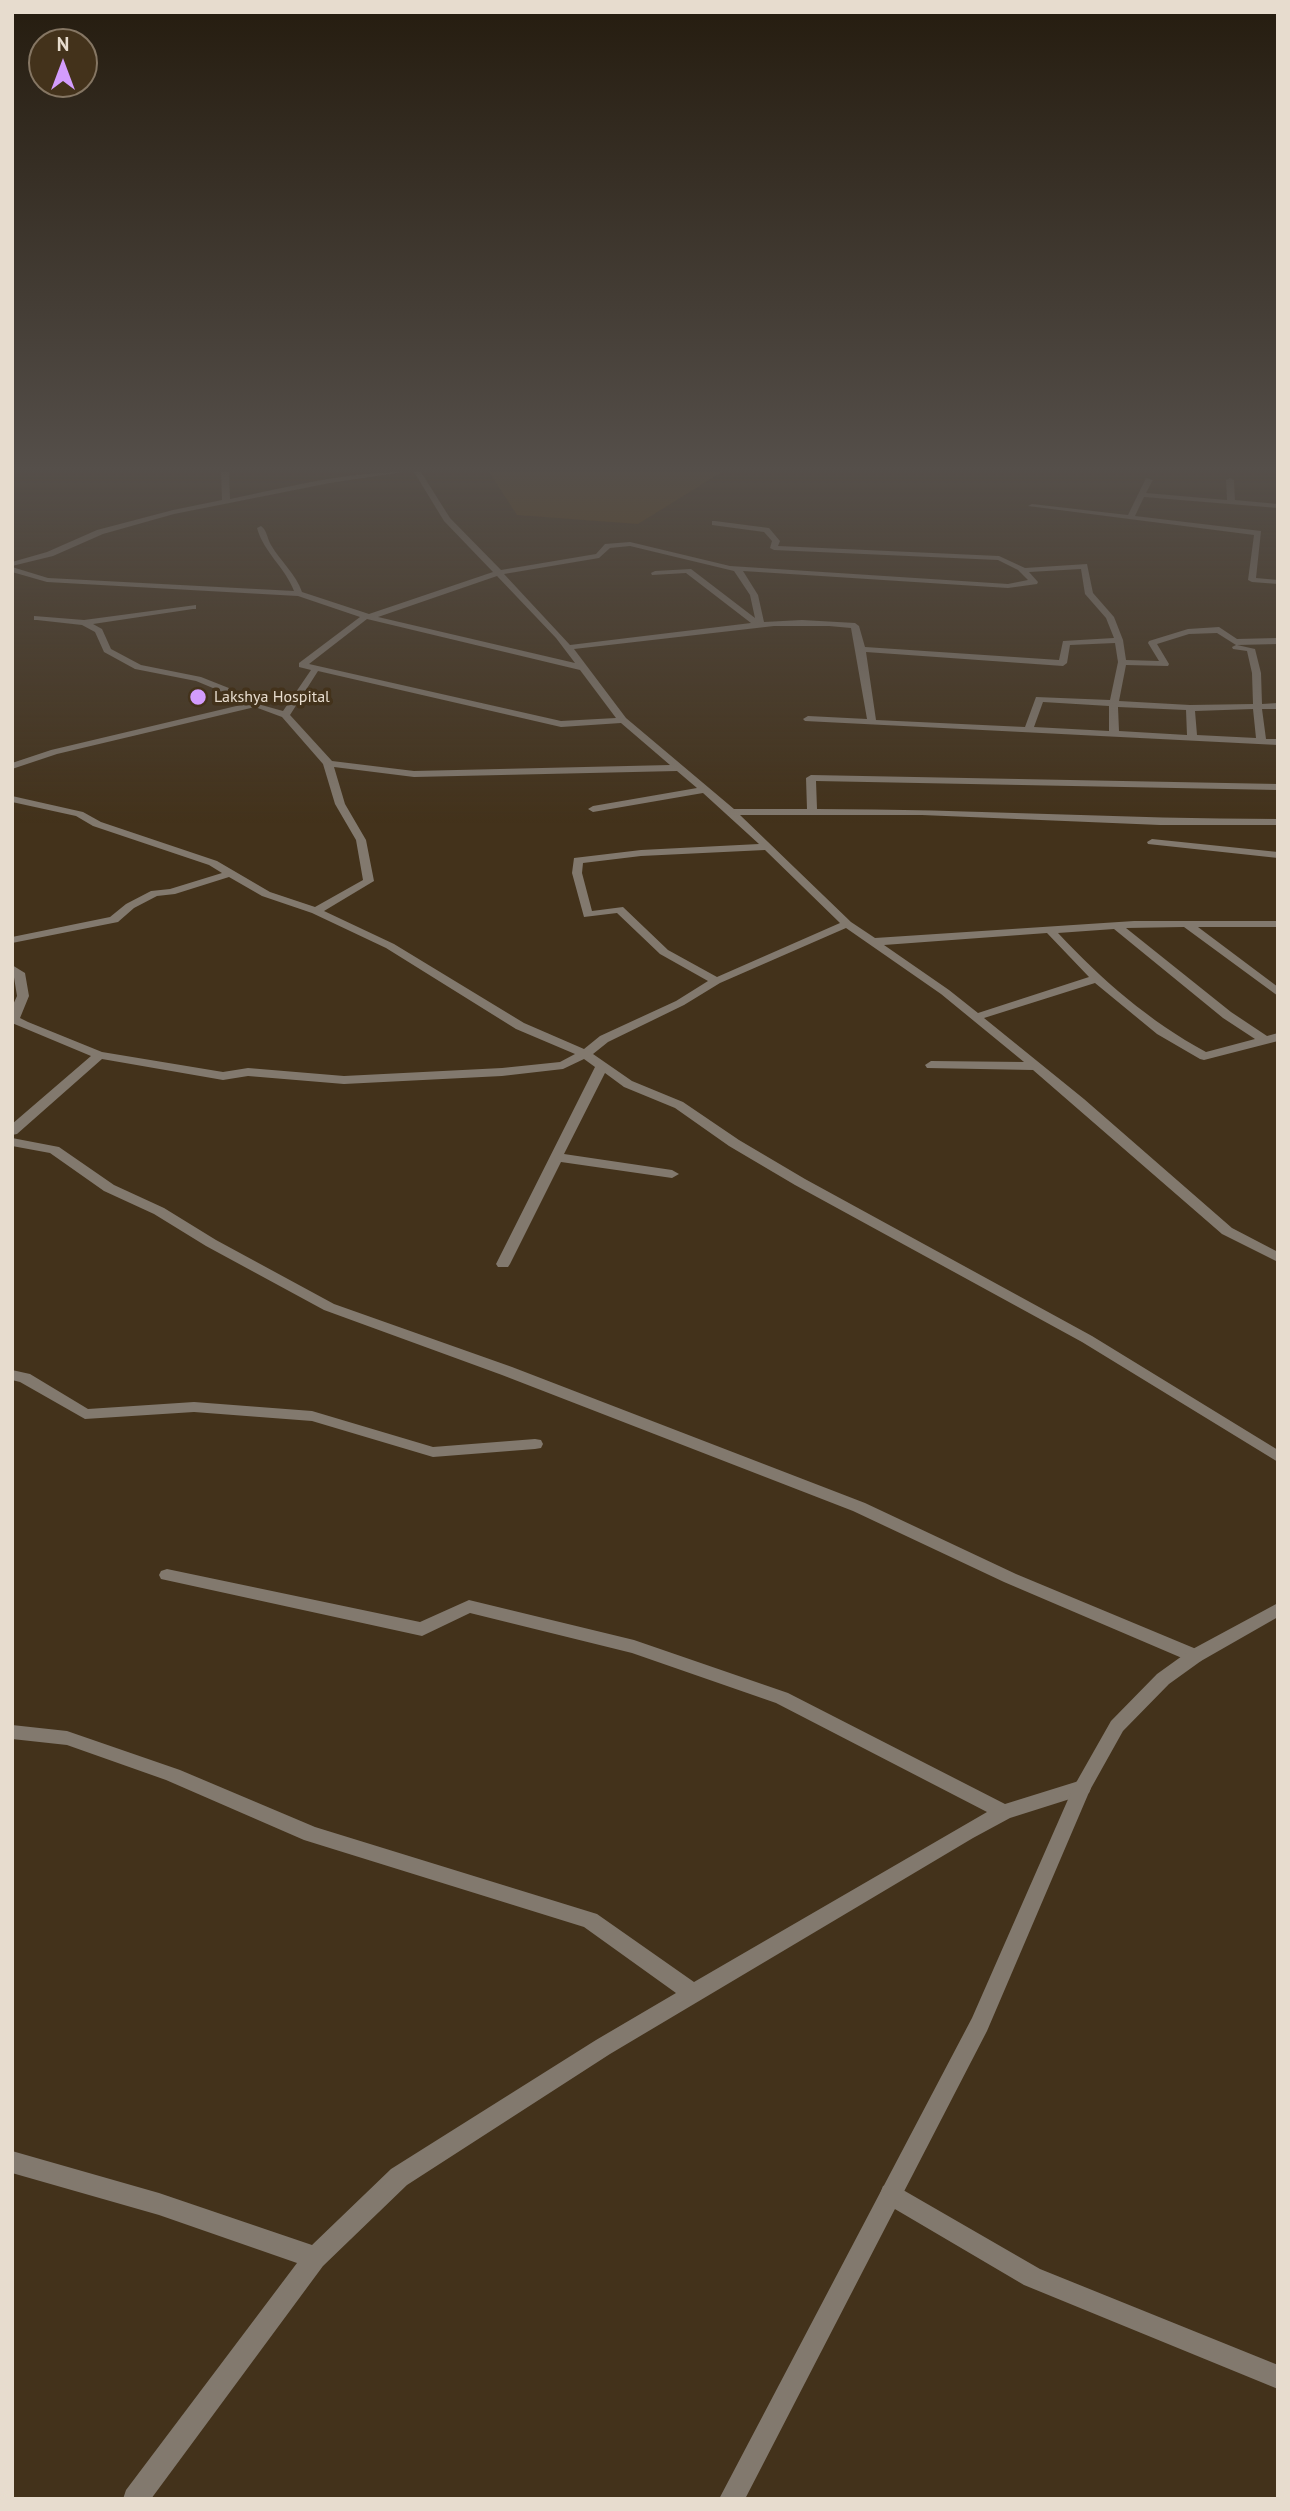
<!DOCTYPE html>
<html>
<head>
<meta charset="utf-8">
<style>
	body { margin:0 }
	#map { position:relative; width:1290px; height:2511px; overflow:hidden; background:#43321b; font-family:"PT Sans",sans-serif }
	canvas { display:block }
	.frame { position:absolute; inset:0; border:14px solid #e7dcce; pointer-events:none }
	.north { position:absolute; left:28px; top:28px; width:70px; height:70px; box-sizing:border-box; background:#43321b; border:2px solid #857663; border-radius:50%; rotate:0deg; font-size:19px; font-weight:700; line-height:28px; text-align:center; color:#e7dcce }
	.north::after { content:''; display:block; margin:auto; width:24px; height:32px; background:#d39cfd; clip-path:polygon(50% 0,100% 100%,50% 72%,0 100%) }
</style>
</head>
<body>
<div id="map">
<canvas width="1290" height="2511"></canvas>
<div class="frame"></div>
<div class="north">N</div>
</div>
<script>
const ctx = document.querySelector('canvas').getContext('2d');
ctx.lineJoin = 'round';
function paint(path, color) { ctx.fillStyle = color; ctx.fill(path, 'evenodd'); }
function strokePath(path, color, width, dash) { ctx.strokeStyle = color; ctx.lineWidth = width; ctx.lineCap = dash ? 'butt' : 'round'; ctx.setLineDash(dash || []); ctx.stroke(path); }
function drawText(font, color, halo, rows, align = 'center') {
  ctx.font = font + ' "PT Sans",sans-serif'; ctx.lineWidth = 7; ctx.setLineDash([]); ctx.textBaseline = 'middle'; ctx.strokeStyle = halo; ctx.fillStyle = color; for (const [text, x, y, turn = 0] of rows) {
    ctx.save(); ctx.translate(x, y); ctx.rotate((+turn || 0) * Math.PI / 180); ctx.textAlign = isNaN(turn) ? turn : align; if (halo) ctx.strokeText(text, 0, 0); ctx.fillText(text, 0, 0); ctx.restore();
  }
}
const green = new Path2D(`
	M489,472H722L638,524L517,515Z`);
const minor = new Path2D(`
	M221,472H229L230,499C287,487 346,472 404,472L330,483L174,514L103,534L53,556L12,566V562L47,552L97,530L173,510L222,500Z
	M414,472H421L450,518L501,570L596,554L605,544L630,542L730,566L1008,584L1028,580L1018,570L998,560L774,550L770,548L772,541L764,532L712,525V521H715L769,528L780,541L778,546L999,556L1025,568L1087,564L1093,593L1114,617L1123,640L1126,660L1159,661L1148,643L1149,641L1188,629L1219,627L1237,639L1278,638V644L1237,645L1255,649L1261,673L1262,704L1278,703V709H1262L1266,739H1278V745L805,721L803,719L808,716L867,719L851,628L829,626H774L574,649L626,718L734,809H807L806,778L811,775L1278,784V790L816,781L817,809C971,809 1124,819 1278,819V825H1160L922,815H740L851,922L875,938L1134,921H1278V927H1198L1278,987V996L1184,927L1126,928L1231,1012L1267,1036L1278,1033V1041L1204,1060L1200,1059L1157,1034L1095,983L984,1018L1084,1099L1232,1228L1278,1252V1262L1222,1234L1033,1070L927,1068L925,1065L931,1061L1024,1062L941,994L846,928L720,983L684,1005L608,1042L593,1054L632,1081L683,1102L739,1140L805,1179L1092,1336L1278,1450V1462L1082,1342L795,1185L729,1146L675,1108L624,1087L605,1073L564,1154L672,1170L679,1174L672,1178L561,1162L510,1264L508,1267H498L496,1264L595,1067L584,1059L563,1069L502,1076L344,1084L248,1076L223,1080L102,1059L17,1134L12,1135V1124L91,1056L12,1023V1007L17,996L12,965L25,973L29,996L20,1018L28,1022L102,1052L223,1072L248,1068L344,1076L502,1068L560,1062L575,1054L516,1029L386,948L312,913L262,896L229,877L175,894L157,896L134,908L118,922L12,943V937L110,917L126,904L151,891L170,889L222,873L209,865L93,826L76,816L12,802V796L83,812L101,822L217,861L270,892L315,907L363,880L356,840L335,804L323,764L282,717L255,707L57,754L12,769V763L51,750L249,703L196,681L135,669L104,652L95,632L82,625L37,620H34V616L84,620L196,605V609H193L93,624L102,629L111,649L141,665L201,677L254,698L265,706L283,711L311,670L299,667V663L360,617L298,596L47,582L12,572V567L48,578L294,591C285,567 264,553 257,528L261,526C267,530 267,538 271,545C281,562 296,574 302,592L369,614L493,572L444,521ZM630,546L734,571L750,595L755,618L691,569L655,571L651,573L652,575L686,573L751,623L570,645L504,574L599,558L610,548ZM1081,569L1085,594L1106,618L1114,638L1063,641L1059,660L865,647L859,626L855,623L802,620L764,622L758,595L743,571L1008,588L1037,584L1038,582L1029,572ZM497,576L556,638L575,663L378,617ZM367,619L580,670L616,718L561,721L309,664ZM1217,633L1236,645L1232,647L1233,649L1247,651L1252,673L1253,704L1190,705L1119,701L1126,665L1168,666L1169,664L1157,644L1189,634ZM1115,643L1118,662L1110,700L1036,697L1025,727L876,720L866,652L1063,666L1067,663L1070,645ZM318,671L561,727L621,723L670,765L414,771L332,761L290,715ZM1043,702L1109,706V731L1034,727ZM1118,707L1186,710L1187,735L1119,731ZM1253,709L1256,738L1197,735L1195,711ZM334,767L414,777L677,771L697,788L593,806L588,809L593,812L703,793L759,844L641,850L574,858L572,873L584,917L617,913L660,954L708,981L676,1001L600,1036L584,1049L524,1023L394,944L324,911L374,881L366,840L345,804ZM765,850L840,923L717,977L668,950L623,907L592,911L582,873L583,863L641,856ZM1114,929L1223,1018L1255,1039L1206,1052C1149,1021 1102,980 1058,933ZM1047,933L1089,977L978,1013L949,990L884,945Z
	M1146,478L1153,480L1146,493L1227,500L1226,480L1230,478L1234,480L1235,500L1278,504V508L1144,497L1135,516L1261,531L1256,578L1278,580V584L1252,582L1248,580L1254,535L1028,506L1032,504L1128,515Z
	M1152,839L1278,852V858L1148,844L1147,842Z
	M12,1138L59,1147L114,1185L164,1208L216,1240L334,1304L512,1367L865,1503L1016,1574L1201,1651L1204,1656L1201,1661L1195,1663L1189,1661L1004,1582L853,1511L502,1375L324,1310L206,1246L154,1214L104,1191L50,1153L12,1146Z
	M12,1370L30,1374L88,1409L194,1402L312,1411L433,1447L535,1439L541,1440L543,1444L541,1448L535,1449L433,1457L312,1421L194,1412L85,1419L20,1382L12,1380Z
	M167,1569L420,1622L469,1600L634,1640L788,1693L1005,1804L1082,1780L1089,1783L1091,1788L1089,1793L1010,1818L973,1838L610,2054L407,2185L323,2266L151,2499H123L126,2490L297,2263L159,2215L12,2173V2151L159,2193L312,2245L391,2169L596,2040L676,1993L584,1927L304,1840L166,1780L67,1745L12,1739V1725L67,1731L180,1770L315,1827L597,1914L694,1982L987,1812L776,1703L632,1653L470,1613L422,1636L161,1579L159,1575L161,1571Z
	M891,2183L1040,2269L1278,2365V2389L1024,2285L883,2202L880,2194L883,2186Z`);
const tertiary = new Path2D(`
	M1278,1603V1617L1201,1661L1169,1684L1123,1731L1090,1790L987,2031L745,2499H719L972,2018L1073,1788L1111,1721L1157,1674L1189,1651Z`);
const markers = [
	[198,697,9,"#d39cfd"]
];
const farPoinames = [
	["Lakshya Hospital",214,697]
];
paint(green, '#5e4111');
paint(minor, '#82796e');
paint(tertiary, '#82796e');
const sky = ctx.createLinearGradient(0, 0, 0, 824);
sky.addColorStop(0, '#251c0f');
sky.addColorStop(0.57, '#554f4a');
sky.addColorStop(1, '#554f4a00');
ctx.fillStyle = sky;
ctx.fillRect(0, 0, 1290, 824);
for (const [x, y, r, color] of markers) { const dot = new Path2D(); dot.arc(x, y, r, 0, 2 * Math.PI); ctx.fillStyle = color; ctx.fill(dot); strokePath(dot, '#43321b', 2.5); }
drawText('16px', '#e7dcce', '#43321b', farPoinames, 'left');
</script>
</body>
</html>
